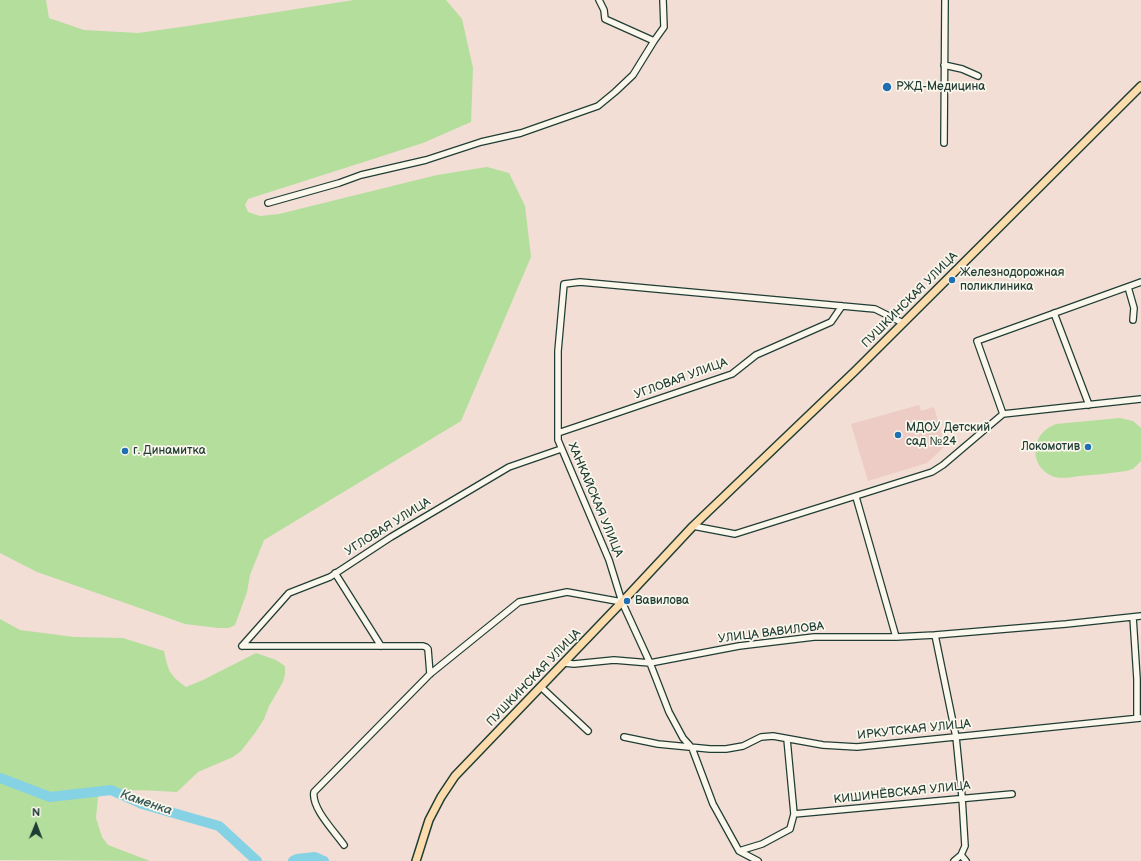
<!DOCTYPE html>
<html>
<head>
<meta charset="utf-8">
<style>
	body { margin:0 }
	#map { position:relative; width:1141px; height:861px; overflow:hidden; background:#f2ded5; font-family:"Balsamiq Sans",sans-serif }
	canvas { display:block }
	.north { position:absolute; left:16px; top:805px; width:40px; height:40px; -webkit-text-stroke:3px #fbf7ec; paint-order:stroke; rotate:1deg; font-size:11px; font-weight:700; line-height:16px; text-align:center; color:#1f3d34 }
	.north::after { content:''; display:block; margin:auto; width:14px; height:18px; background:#1f3d34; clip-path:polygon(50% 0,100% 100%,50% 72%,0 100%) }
</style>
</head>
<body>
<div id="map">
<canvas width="1141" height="861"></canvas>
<div class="north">N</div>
</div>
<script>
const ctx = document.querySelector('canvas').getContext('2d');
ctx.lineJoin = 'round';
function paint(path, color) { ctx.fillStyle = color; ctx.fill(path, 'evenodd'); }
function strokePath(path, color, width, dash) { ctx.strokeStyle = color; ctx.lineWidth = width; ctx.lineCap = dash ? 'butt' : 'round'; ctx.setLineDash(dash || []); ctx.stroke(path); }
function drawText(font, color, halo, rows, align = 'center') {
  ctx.font = font + ' "Balsamiq Sans",sans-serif'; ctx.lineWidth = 3.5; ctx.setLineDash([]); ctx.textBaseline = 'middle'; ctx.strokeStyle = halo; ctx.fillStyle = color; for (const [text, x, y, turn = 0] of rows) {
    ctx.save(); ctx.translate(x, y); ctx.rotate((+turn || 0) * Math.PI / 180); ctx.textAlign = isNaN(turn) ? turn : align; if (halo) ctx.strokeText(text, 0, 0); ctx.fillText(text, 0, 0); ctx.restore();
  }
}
const built = new Path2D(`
	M919,405L921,411L934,407L945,446L927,463L868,481L851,424Z`);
const green = new Path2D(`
	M0,0H46L49,18L84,30L138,33L188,26L354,0H446L462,19L473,68L471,122L423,143L248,199L245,205L248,212L260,216L279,214L437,175L487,167L509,173L525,206L531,257L461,421L264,540L250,575L247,592L235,625L229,628H219L185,624L37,572L0,553Z
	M1120,418L1133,421L1141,428V461L1133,469L1126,471C1111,473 1095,475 1080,476C1072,477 1063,479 1055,477C1041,473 1033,459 1036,446C1038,435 1046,428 1056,424Z
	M0,619L20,630L74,637L123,638L164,651C168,670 169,675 186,687L203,680L256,653L276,660L285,666V674L283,682L269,706L264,719L255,733L241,751L233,757L198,772L177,792C153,791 120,787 98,797L96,818L102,837L108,845L150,861L0,860Z`);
const river = new Path2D(`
	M0,778L50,797L111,790L142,804L219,826L257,861
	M293,861L297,859L315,857L324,861`);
const minor = new Path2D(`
	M599,0L604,10L605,19L654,41
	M944,65L962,69L978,76
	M944,143L945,0
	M268,203L339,183L361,175L426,160L481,142L521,133L598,106L615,92L633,75L654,41L664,27L663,0
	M1128,287L1134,308L1133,320
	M1054,313L1089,405
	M1003,414L977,341L1141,282
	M558,433L732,374L756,355L831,322L842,306
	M856,497L896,637
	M693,526L735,534L932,472L943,465L1003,414L1141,399
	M335,573L381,646
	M1133,617L1137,679V718
	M935,635L956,737L962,797L965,846L961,855L954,861
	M242,646L289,593L330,577L391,537L509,467L561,449
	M242,646H423L426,647L428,649L430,674
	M564,663L574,664L614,660L650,663L739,646L814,637H896L935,635L1066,624L1141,616
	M541,687L588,731
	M624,737L658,744L710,749H726L743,746L761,737L773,736L823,745L857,747L1141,718
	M794,814L1012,794
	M344,845C335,832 311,808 314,792L430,674L519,602L567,592L622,602
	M739,851L762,844L790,829L794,814L787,739
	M961,855L966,861
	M758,861L739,851L713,804L692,748L683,738L669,712L650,663L622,602L609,560L558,440V351L564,284L580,282L875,309L903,323`);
const major = new Path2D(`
	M416,861L429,820L441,797L455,776L622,602L693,526L855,371L1141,86`);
const markers = [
	[887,87,5,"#1f6fb2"],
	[952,280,4,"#1f6fb2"],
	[898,435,4,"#1f6fb2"],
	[1088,447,4,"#1f6fb2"],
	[125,451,4,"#1f6fb2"],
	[627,601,4,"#1f6fb2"]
];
const poiNames = [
	["РЖД-Медицина",896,87],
	["Железнодорожная",960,273],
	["поликлиника",960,287],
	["МДОУ Детский",906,428],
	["сад №24",906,442],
	["Локомотив",1080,447,"right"],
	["г. Динамитка",133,451],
	["Вавилова",635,601]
];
const streetNames = [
	["ПУШКИНСКАЯ УЛИЦА",910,300,-45],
	["УГЛОВАЯ УЛИЦА",681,379,-20],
	["ХАНКАЙСКАЯ УЛИЦА",595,500,67],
	["УГЛОВАЯ УЛИЦА",388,527,-32],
	["УЛИЦА ВАВИЛОВА",771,633,-7],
	["ПУШКИНСКАЯ УЛИЦА",534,678,-46],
	["ИРКУТСКАЯ УЛИЦА",914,730,-6],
	["КИШИНЁВСКАЯ УЛИЦА",902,793,-6]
];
const waterNames = [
	["Каменка",146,803,19]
];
paint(built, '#ecccc5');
paint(green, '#b3de9c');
strokePath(river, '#86d2e5', 10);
strokePath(minor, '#1f3d34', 8);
strokePath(major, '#1f3d34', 10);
strokePath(minor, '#fbf7ec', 5.5);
strokePath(major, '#fcdcac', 7);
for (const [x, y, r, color] of markers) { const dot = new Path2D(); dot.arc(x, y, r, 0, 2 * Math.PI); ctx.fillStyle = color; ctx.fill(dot); strokePath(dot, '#fbf7ec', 1.5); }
drawText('12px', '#1f3d34', '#fbf7ec', poiNames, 'left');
drawText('12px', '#1f3d34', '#fbf7ec', streetNames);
drawText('italic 13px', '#345b57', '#fbf7ec', waterNames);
</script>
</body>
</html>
